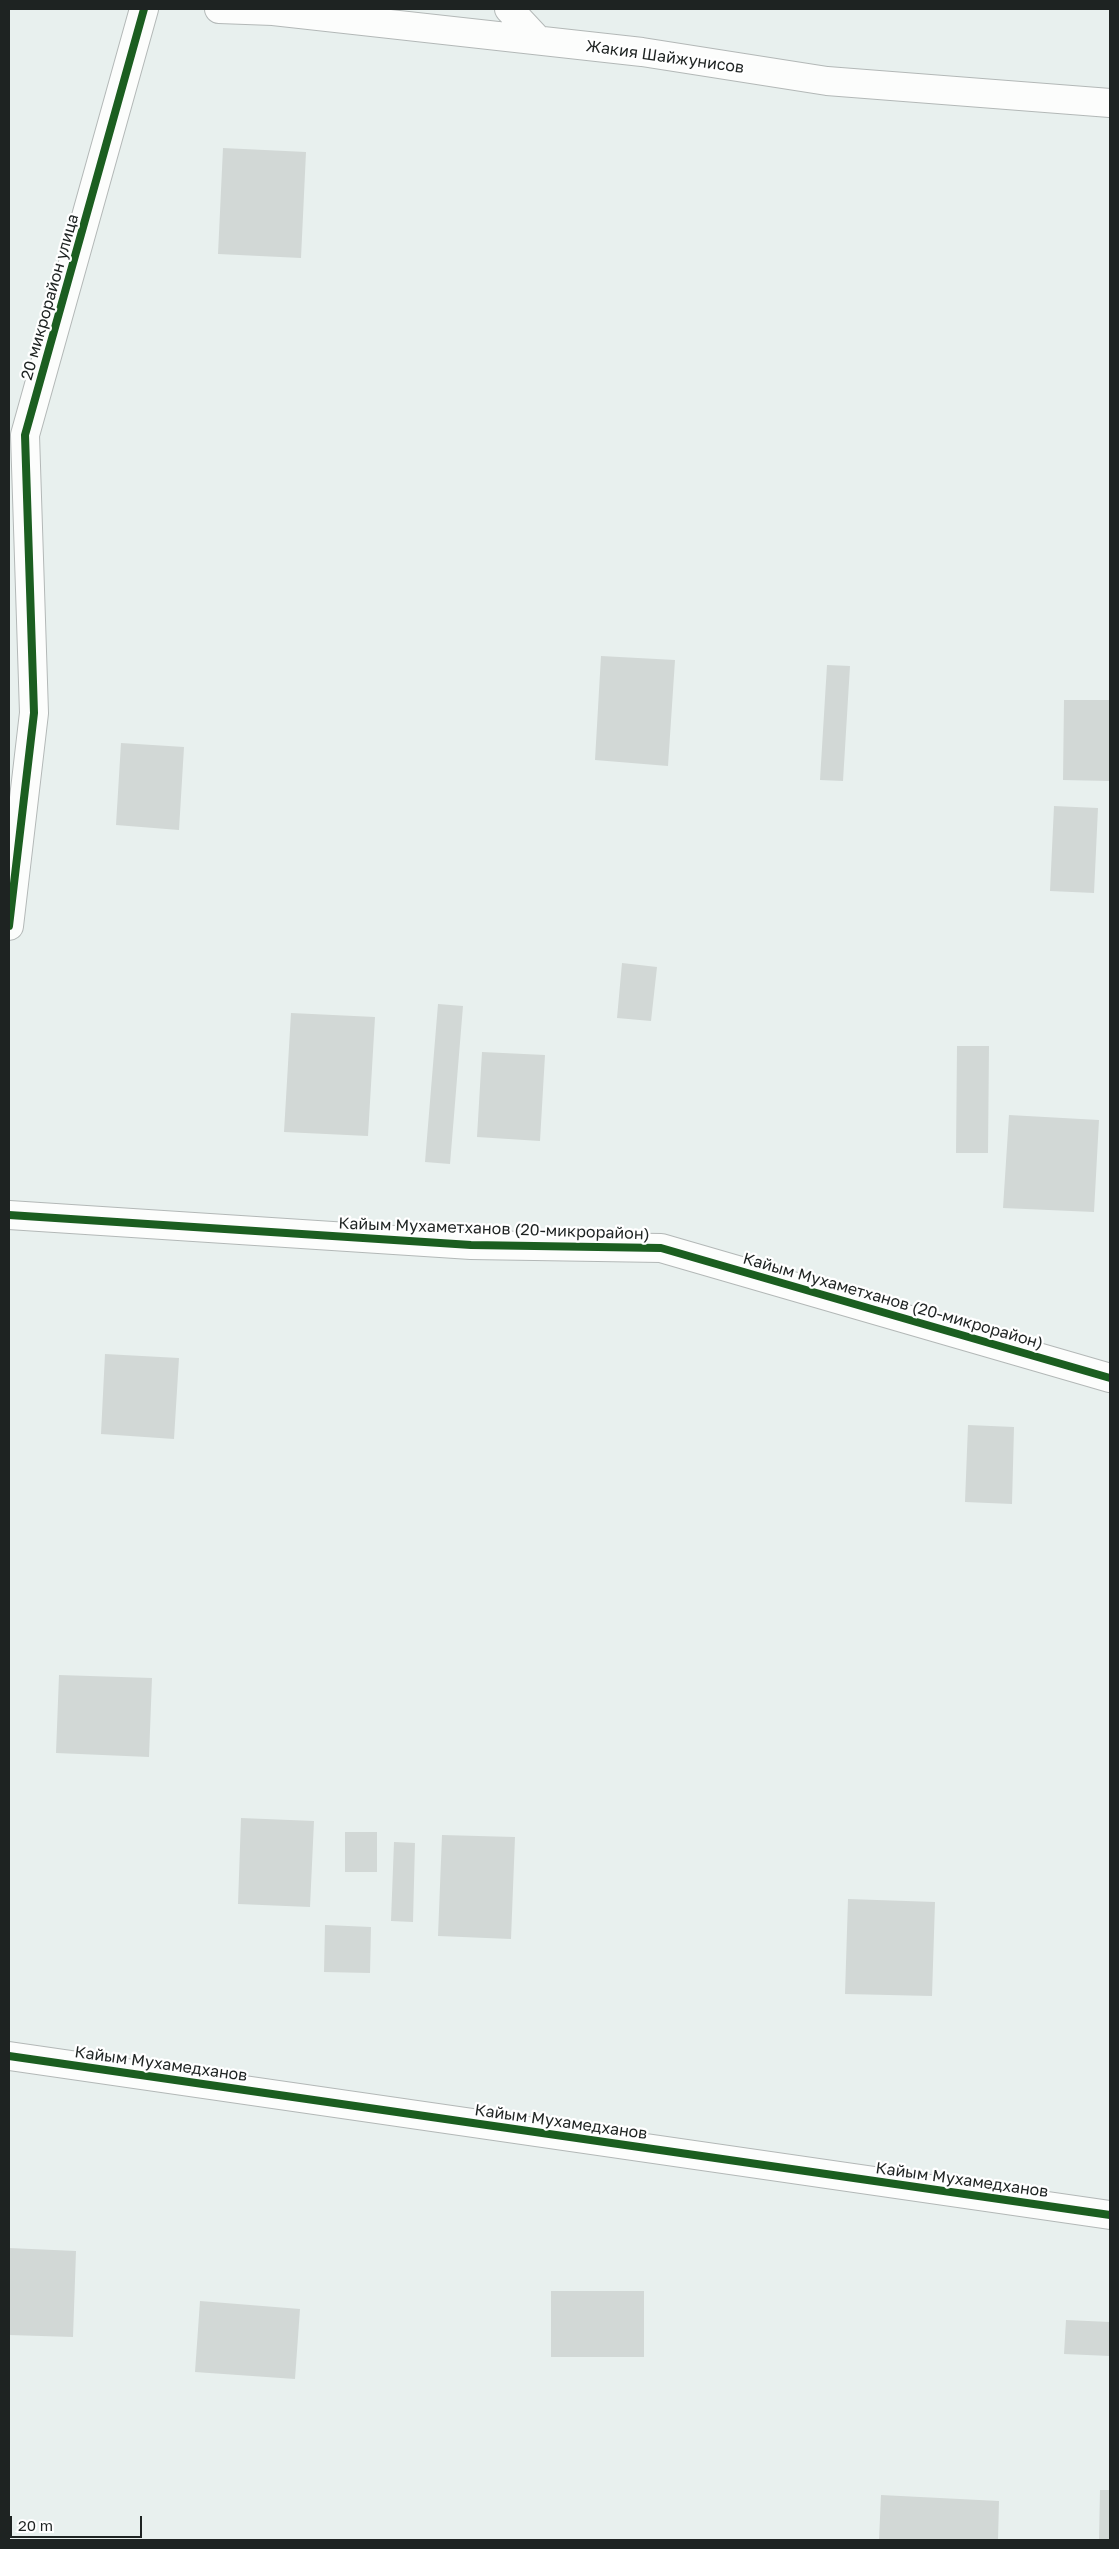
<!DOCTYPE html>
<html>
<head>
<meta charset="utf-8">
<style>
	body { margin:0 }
	#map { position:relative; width:1119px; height:2549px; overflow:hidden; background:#e8f0ee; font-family:"Golos Text",sans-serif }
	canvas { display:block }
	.frame { position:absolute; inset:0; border:10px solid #1e2322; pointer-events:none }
	.scale { position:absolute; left:10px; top:2516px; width:132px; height:22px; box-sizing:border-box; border:2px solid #1e2322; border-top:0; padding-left:6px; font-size:15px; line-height:18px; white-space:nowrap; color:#1e2322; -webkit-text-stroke:4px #fff; paint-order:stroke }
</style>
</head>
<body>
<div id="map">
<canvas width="1119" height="2549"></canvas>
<div class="frame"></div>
<div class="scale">20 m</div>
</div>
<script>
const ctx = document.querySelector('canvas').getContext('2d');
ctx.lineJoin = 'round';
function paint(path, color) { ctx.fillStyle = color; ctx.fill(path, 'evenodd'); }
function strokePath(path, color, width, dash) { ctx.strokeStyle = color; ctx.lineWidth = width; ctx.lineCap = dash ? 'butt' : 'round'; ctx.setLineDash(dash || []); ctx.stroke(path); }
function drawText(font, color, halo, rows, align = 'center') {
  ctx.font = font + ' "Golos Text",sans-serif'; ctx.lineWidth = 4.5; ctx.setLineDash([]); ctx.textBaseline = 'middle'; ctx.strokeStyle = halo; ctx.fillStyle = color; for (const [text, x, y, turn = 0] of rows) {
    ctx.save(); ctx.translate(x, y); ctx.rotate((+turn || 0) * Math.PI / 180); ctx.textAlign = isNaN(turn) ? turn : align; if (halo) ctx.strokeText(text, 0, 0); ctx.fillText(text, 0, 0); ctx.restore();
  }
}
const building = new Path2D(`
	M223,148L306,152L301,258L218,254Z
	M601,656L675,660L668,766L595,760Z
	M827,665L850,666L843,781L820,780Z
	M1064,700H1110V781L1063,780Z
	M121,743L184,747L179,830L116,825Z
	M1054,806L1098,808L1094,893L1050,891Z
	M622,963L657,967L651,1021L617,1018Z
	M438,1004L463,1006L450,1164L425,1162Z
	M291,1013L375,1017L368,1136L284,1132Z
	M957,1046H989L988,1153H956Z
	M482,1052L545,1055L540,1141L477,1137Z
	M1009,1115L1099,1120L1094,1212L1003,1208Z
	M105,1354L179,1358L174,1439L101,1434Z
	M968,1425L1014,1427L1012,1504L965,1502Z
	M59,1675L152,1678L149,1757L56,1753Z
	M241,1818L314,1821L310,1907L238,1904Z
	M345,1832H377V1872H345Z
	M442,1835L515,1837L511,1939L438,1936Z
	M394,1842L415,1843L413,1922L391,1921Z
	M848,1899L935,1902L932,1996L845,1994Z
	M325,1925L371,1927L370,1973L324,1972Z
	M9,2248L76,2251L73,2337L9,2335Z
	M551,2291H644V2357H551Z
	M200,2301L300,2309L295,2379L195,2372Z
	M1066,2320L1110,2322V2356L1064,2354Z
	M1100,2490H1110V2540H1099Z
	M881,2495L999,2501L998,2540H879Z`);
const street = new Path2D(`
	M219,9L273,11L642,52L827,81L1110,103
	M509,9L538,40
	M9,926L34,713L25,435L144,9
	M9,1215L471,1245L661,1248L1110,1378
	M9,2056L1110,2215`);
const cycleway = new Path2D(`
	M9,926L34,713L25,435L144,9
	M9,1215L471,1245L661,1248L1110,1378
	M9,2056L1110,2215`);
const streetNames = [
	["Жакия Шайжунисов",665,57,8],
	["20 микрорайон улица",50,297,-74],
	["Кайым Мухаметханов (20-микрорайон)",494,1229,2],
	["Кайым Мухаметханов (20-микрорайон)",893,1301,16],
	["Кайым Мухамедханов",161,2064,8],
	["Кайым Мухамедханов",561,2122,8],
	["Кайым Мухамедханов",962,2180,8]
];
paint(building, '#d2d8d6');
strokePath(street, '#b3b8b7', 30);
strokePath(street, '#fcfdfc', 28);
strokePath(cycleway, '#1b5e20', 8);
drawText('16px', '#1e2322', '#fff', streetNames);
</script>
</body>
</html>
